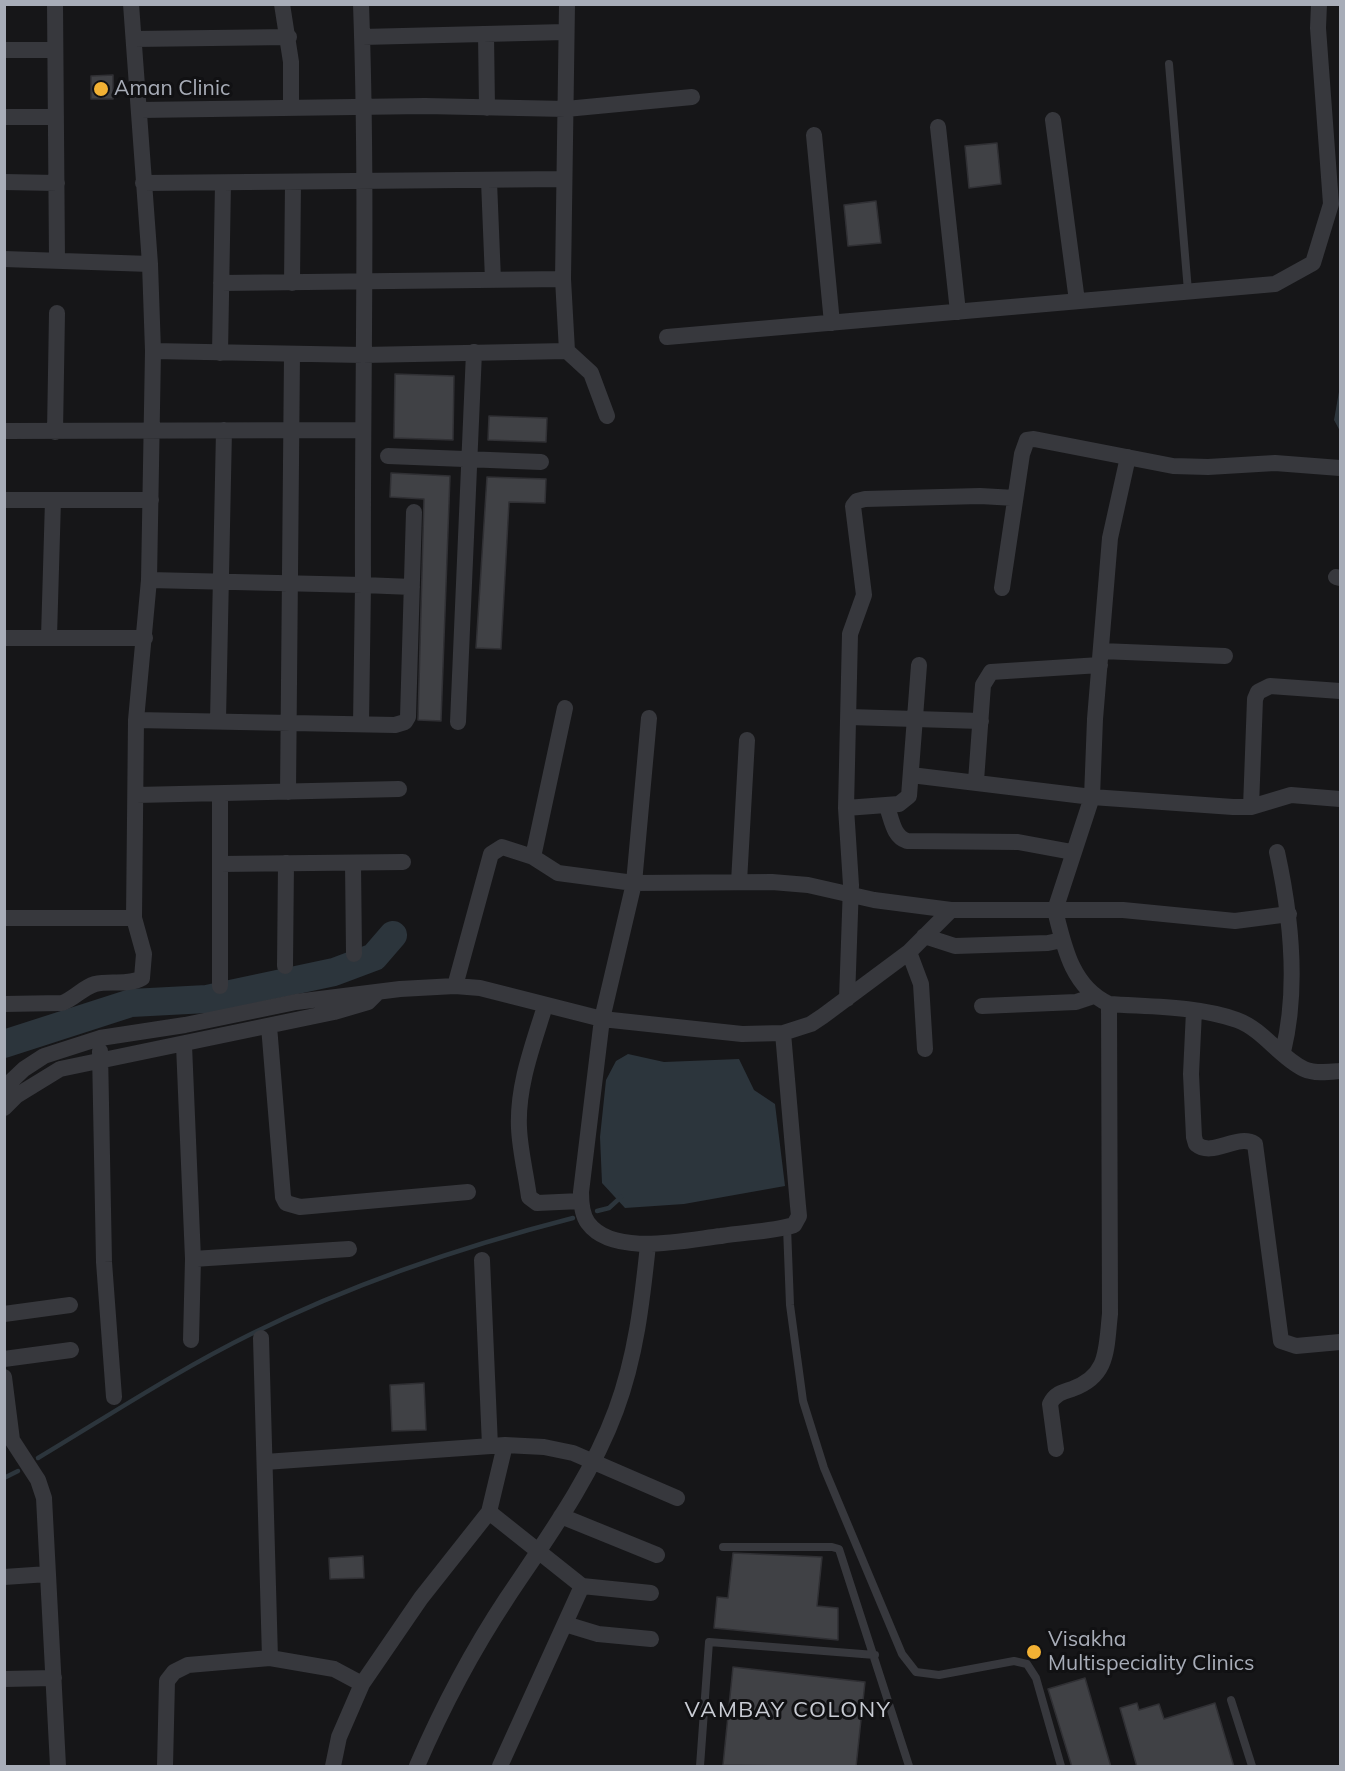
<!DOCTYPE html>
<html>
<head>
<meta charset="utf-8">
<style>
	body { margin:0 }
	#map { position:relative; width:1345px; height:1771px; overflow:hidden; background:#161618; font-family:Mulish,sans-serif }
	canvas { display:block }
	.frame { position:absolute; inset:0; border:6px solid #a8adb8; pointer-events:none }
</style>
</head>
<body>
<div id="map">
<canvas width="1345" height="1771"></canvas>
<div class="frame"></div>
</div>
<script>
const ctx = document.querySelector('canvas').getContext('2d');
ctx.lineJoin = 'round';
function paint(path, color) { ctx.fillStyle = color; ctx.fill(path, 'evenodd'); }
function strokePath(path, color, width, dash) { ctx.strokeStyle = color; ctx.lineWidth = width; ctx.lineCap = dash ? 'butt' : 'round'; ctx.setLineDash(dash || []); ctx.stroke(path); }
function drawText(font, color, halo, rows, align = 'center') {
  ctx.font = font + ' Mulish,sans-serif'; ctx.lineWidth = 6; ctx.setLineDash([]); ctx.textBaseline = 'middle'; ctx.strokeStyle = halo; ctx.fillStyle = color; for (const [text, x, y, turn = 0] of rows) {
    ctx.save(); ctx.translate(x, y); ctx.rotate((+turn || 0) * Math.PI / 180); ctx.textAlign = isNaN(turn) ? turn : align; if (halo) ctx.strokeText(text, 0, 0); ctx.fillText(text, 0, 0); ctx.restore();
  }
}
const water = new Path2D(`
	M1340,386V431L1334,420Z
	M628,1054L664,1062L739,1059L754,1090L775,1104L785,1186L684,1204L625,1208L602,1183L600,1137L606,1080L616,1061Z`);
const stream = new Path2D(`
	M597,1211L609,1208L621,1197
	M38,1458C108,1416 178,1370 251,1334C352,1284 464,1246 573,1218
	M4,1478L18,1471`);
const river = new Path2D(`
	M4,1044L131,1003L207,999L334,972L374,957L393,935`);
const building = new Path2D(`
	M113,75V99H91V76Z
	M997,143L1001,184L969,188L965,146Z
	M876,201L881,243L848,246L844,205Z
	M395,374L454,376L453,440L394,438Z
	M489,416L547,418L546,442L488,440Z
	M391,473L450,476L441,721L418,720L424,499L390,497Z
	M487,477L546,479L545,503L509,502L501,649L476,648Z
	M424,1383L426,1430L392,1431L390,1385Z
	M733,1553L822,1557L817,1606L838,1608V1640L714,1628L717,1597L728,1598Z
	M363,1556L364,1578L330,1579L329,1558Z
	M733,1667L865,1682L856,1767L723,1765Z
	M1085,1678L1111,1767H1072L1048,1689Z
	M1137,1703L1139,1710L1159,1704L1164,1719L1215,1703L1234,1767H1137L1120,1708Z`);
const lane = new Path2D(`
	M1169,64L1188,291
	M787,1227L790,1305L803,1401L824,1468L902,1654L916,1672L939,1675L1014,1661L1027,1664L1036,1678L1061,1766
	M723,1547H832L839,1549L909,1766
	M1231,1700L1252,1766
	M700,1766L709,1642L875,1655`);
const street = new Path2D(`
	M55,4L57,260
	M131,4L150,264L153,351L363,355L567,351L563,279L567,4
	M282,4L291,62V108
	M486,34L487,108
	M362,37L565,32
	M134,39L289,37
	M4,50H55
	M140,110L425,106L566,109L692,97
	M4,117H56
	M1053,120L1077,301
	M938,127L958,312
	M814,135L832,323
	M489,181L493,280
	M4,182L57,183
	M143,183L564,179
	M4,259L150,264
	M221,283L563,279
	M292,283L293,183
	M667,337L1275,284L1313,263L1331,204L1318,28L1319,4
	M567,351L591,373L607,416
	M220,353L223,183
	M4,431L362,430
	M55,432L57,313
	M388,456L541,462
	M1128,457L1110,538L1095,719L1092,797L1055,910H1123L1235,921L1289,914
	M4,500H151
	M1336,577L1340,578
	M149,580L363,585C362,391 368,198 361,4
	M1002,588L1022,454L1027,440L1034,439L1173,466L1208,467L1275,463L1340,468
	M49,637L53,500
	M4,638H145
	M1101,651L1225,656
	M849,717L981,721
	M649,718L634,883L602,1019L581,1192C581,1201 582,1215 588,1223C613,1257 686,1240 721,1236C744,1232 771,1232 794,1225L799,1216L798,1206L783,1033
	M136,720L395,725L405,722L408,717L414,512
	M218,720L224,430
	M458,722L474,352
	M361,724L363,585L412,587
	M911,775L1092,797L1233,807H1251L1291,795L1340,799
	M976,781L983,685L991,672L1100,665
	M288,792L292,354
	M220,794V986
	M136,795L399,789
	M887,807C892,820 893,836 907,841L1018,842L1072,852
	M1251,807L1255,699L1258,692L1270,686L1340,691
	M846,808L899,804L909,796L919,665
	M1277,852C1291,916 1299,987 1283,1052
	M533,857L565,708
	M353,863L354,954
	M220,864L403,862
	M739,882L747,740
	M4,918H134L136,720L149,580L153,351
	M924,936L955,946L1048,943L1062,940
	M909,952L921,984L925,1049
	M285,966L286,863
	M455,986L491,854L502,847L533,857L558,873L634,883L772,882L808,885L874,900L951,910
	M847,999L851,885L846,808L850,634L864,595L853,506L857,501L865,499L980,496L1015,498
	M4,1004L62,1003C74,999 82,988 95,984C110,980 128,986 142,978L144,954L134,918
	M545,1006C533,1045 517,1086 519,1128C520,1151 526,1174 529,1197L537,1203L581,1201
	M982,1006L1076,1002L1094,996
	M1194,1011L1191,1074L1194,1137L1196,1144C1213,1158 1237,1133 1255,1144L1281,1341L1296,1346L1340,1342
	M269,1026L283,1197L286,1203L300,1207L468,1192
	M184,1045L193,1259L191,1340
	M100,1051L104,1262L114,1397
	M4,1088L24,1069L44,1056L100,1038L185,1025L296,1002L400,989L455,986L480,988L602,1019L742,1034L783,1033L811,1024L823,1016L909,952L951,910H1055C1064,947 1072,987 1109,1004C1151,1007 1197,1006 1237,1020C1264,1030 1279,1057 1304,1069C1315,1074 1329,1072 1340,1071
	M4,1108L16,1096L60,1069L334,1012L368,1002L376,994
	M193,1259L349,1249
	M482,1260L490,1446
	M4,1314L70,1305
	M261,1338L270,1658
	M4,1359L71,1350
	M4,1377L12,1440L38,1480L44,1498L58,1766
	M1056,1449L1050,1404C1055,1394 1062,1392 1072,1389C1109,1376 1106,1349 1110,1314L1109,1004
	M265,1462L505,1445L544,1447L573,1453L677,1498
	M489,1512L582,1586L651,1593
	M561,1516L657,1555
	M4,1577L48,1574
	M565,1624L598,1634L651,1639
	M4,1679L54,1678
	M165,1766L167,1681L174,1672L188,1665L270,1658L334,1669L362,1684
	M333,1766L339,1737L362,1684L421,1598L489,1512L505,1445
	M417,1766C442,1708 472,1651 507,1598C547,1538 591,1478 616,1410C636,1356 642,1302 648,1245
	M500,1766L582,1586`);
const markers = [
	[101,89,8,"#f2b134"],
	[1034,1652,8,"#f2b134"]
];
const poiNames = [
	["Aman Clinic",114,89],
	["Visakha",1048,1640],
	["Multispeciality Clinics",1048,1664]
];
const neighbourhoodNames = [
	["VAMBAY COLONY",788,1710]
];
paint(water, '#2c353c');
strokePath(stream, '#2c353c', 4.5);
strokePath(river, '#2c353c', 28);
paint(building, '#404145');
strokePath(building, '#303034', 1.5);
strokePath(lane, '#37383d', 8);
strokePath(street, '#37383d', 16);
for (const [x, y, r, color] of markers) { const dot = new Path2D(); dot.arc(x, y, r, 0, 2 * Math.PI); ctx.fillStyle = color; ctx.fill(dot); strokePath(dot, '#111113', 2); }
drawText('21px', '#a8adb8', '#111113', poiNames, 'left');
ctx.letterSpacing = '1.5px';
drawText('22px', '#c9ccd4', '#111113', neighbourhoodNames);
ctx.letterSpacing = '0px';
</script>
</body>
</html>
